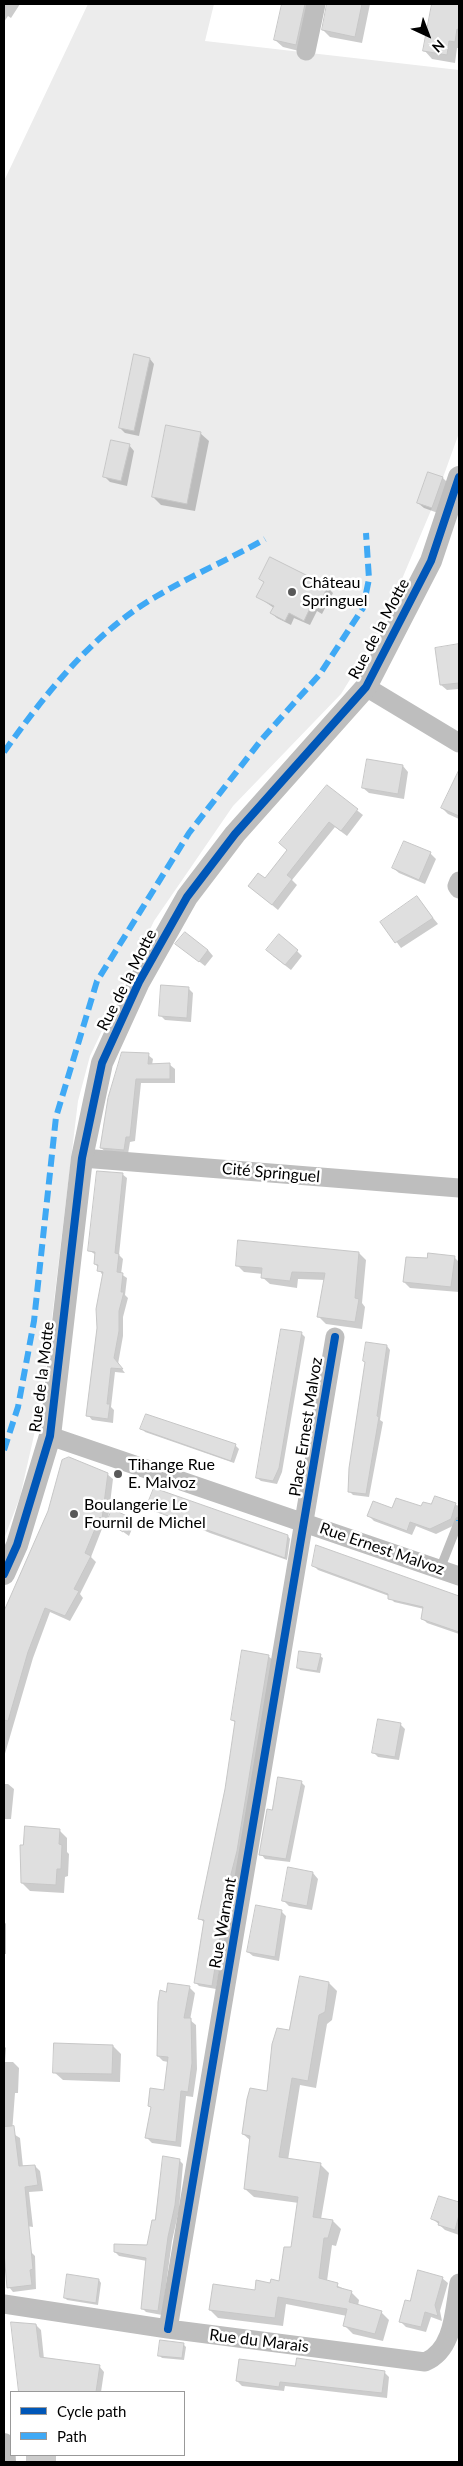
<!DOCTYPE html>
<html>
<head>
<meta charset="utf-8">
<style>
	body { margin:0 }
	#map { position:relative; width:463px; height:2466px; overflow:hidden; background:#fff; font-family:Lato,sans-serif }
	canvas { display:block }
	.frame { position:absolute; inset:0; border:5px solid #000; pointer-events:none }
	.legend { position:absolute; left:10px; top:2391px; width:175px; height:65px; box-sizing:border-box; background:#fff; border:1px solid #999; margin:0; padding:6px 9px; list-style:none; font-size:15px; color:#000 }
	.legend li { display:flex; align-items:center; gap:10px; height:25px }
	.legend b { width:25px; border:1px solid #999 }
	.north { position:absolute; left:403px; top:10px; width:50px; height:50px; -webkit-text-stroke:4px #fff; paint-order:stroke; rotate:137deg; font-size:14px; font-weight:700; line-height:20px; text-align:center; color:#000 }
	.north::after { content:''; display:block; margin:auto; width:18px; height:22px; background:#000; clip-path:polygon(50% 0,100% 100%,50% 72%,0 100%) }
</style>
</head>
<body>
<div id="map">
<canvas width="463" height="2466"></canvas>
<div class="frame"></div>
<ul class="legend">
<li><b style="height:6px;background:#0057b8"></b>Cycle path</li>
<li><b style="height:6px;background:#3fa9f5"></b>Path</li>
</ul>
<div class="north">N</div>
</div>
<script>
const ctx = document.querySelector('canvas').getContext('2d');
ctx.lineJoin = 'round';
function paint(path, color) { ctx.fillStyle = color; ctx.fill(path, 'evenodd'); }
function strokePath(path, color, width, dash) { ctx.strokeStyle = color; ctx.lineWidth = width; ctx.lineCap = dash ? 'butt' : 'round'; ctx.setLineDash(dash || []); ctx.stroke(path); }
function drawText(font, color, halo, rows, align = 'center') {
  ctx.font = font + ' Lato,sans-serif'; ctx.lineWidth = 5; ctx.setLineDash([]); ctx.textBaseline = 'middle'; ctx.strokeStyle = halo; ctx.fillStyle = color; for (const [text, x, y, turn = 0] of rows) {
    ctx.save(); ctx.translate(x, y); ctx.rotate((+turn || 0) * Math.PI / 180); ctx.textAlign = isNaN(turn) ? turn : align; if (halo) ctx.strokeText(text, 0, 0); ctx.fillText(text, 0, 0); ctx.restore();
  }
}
const green = new Path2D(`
	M88,4H214L205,41L459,70V433L432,508L380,631L341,694L233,806L154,921L90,1056L78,1101L42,1400L20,1497L4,1539V181Z`);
const shadow = new Path2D(`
	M4,4H20L11,18L8,16L4,22Z
	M283,4H315L303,52L283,47L275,40Z
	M328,4H370L362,43L330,37L323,30Z
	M433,4H459V48H457L455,63L432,59L424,50Z
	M150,359L154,364L139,436L125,433L120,428Z
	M200,433L209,441L195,511L161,505L153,497Z
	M129,445L134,451L127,486L110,482L104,476Z
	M429,474L443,478L448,483L438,513L424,508L418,503Z
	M261,579L327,587L333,593L322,614L317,611L310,625L294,618L291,625L277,618L271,613L274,608L258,597L265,583Z
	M459,645V689L447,690L441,685L436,649Z
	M403,766L408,772L404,799L369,793L363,788Z
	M454,784L459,787V819L448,814L442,808Z
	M327,787L363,815L347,836L335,827L292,880L297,885L278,910L249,886L265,880L289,850Z
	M430,853L436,859L425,884L399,873L393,868Z
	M417,898L438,924L401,948L382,922Z
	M183,949L208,950L213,956L205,966Z
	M297,951L302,956L291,970L273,956Z
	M188,988L193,993L191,1022L165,1020L161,1016Z
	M148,1055L153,1059L152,1065H170L175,1069V1083H141L135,1141L130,1142L128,1154L106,1152L101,1148Z
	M122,1174L127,1178L119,1255L123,1259L121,1274L127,1278L125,1295L128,1298L123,1317V1336L118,1364L125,1373L115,1372L111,1407L114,1410L113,1423L92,1420L88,1415L103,1276L95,1263L96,1255L90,1251Z
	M359,1253L366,1260L362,1303L365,1307L362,1329L326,1324L319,1317L325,1280L298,1279L297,1288L270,1284L262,1277L263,1274L244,1272L237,1265Z
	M454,1257L459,1262V1292L410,1288L404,1282L428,1260Z
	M301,1333L305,1337L282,1472L277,1484L261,1481L257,1478Z
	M387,1346L390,1350L380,1420L383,1422L369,1497L353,1495L349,1491L366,1363Z
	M142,1428L235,1445L239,1449L234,1463L145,1432Z
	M107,1474L113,1479L108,1520L129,1518L134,1524L129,1536L108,1521L107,1523L105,1521L91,1557L96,1562L80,1594L83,1598L70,1621L50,1612L33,1658L4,1757V1614L49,1512Z
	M435,1497L459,1506V1523L436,1534L416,1526L412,1535L374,1521L369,1516L393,1510L432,1506Z
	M148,1507L288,1536L290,1539L287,1560L210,1533Z
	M317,1546L459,1597V1634L427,1623L423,1619L424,1609L394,1602L389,1596L318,1570L314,1566Z
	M268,1656L273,1660L216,1989L199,1986L195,1982L205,1923L199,1918L227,1789L236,1723L232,1720Z
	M320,1656L323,1658L320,1673L300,1670L298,1667Z
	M400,1724L405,1729L399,1760L378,1757L374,1753Z
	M301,1782L305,1786L290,1862L265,1859L261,1854L273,1811Z
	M4,1784H8L14,1789L11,1819H4Z
	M59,1830L67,1838V1852L69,1854L68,1876L65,1877L64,1893L30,1891L22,1883Z
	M313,1873L318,1879L312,1910L289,1906L284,1901Z
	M281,1911L286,1916L279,1961L253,1956L248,1952Z
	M4,1921L6,1924V1954H4Z
	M329,1983L337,1991L332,2020L327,2024L316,2088L300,2085L288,2160L320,2164L329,2173L321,2219L333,2221L341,2229L336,2246L332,2245L327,2281L351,2292L359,2300L358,2306L381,2312L389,2320L383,2341L353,2334L345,2326L347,2316L286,2304L283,2326L218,2318L210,2310L280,2282L292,2249L299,2203L254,2197L245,2189L251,2141L243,2134L268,2092L290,2031Z
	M189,1987L195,1993L190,2020L196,2025L197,2069L193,2097L186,2096L181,2147L152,2143L147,2138L152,2108L149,2106L165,2091L168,2062L163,2061L158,2056L167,1993Z
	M4,2046L6,2048L5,2062H13L19,2068L18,2093H15L12,2133L20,2138L23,2167L35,2166L40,2171L43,2191L29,2192L33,2227L7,2223L4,2220Z
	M113,2046L121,2054L120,2082L63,2080L54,2072Z
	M179,2160L183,2164L179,2210L172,2241L162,2315L146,2312L142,2308L147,2261L119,2256L115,2252L149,2246Z
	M440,2198L459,2204V2235L445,2230L433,2219Z
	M30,2251L35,2256L36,2289L13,2292L9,2287Z
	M442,2278L448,2283L440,2311L442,2321L431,2317L426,2332L406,2327L400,2321L410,2302Z
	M99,2280L101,2283L98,2305L67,2300L65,2298Z
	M12,2324L36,2325L41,2330L44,2359L99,2366L104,2372L101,2392H20Z
	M183,2344L186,2347L184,2360L162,2358L159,2355Z
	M296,2367L384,2372L389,2377L387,2398L285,2386L284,2391L242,2386L237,2381Z
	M26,2455H56V2462H26Z`);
const building = new Path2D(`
	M282,4H305L296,45L274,40Z
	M327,4H362L355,37L322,30Z
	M432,4H459V30L457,29L455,42L449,41L447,55L423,51Z
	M134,354L150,358L134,431L119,428Z
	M166,425L201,432L187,504L152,497Z
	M111,440L130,444L121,481L103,477Z
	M428,472L443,477L432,508L417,503Z
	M270,557L328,586L317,609L311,606L304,621L289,613L285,621L270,613L274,606L256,597L264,582L259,579Z
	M459,644V683L440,685L435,648Z
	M367,759L403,765L398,794L362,788Z
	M459,770V816L441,808Z
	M327,785L358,809L341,831L329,822L287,875L292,879L272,905L248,886L258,873L265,878L287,850L279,843Z
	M404,841L431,852L419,880L392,868Z
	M417,896L433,918L395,943L380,922Z
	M185,932L208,950L199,962L175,944Z
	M279,934L298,950L285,965L266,950Z
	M161,985L189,987L187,1018L159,1016Z
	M122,1052L149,1053L148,1064L170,1063V1079H136L130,1137H126L124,1150L100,1148L108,1098Z
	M97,1171L123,1173L115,1253L119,1254L117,1272L123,1273L121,1292H124L119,1311V1331L114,1358L123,1369L111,1368L107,1404H110L108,1419L86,1416L97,1328L96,1309L103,1272L97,1271L98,1265L94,1264L95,1252L88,1251Z
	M238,1240L359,1252L355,1298L359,1299L355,1322L317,1317L325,1273L292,1272L290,1281L261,1278L262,1268L236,1266Z
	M428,1253L455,1256L451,1287L403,1282L406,1257L427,1258Z
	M281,1329L302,1332L279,1468L273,1481L256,1478Z
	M366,1342L387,1345L377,1416L379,1417L366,1494L348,1492L349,1468L365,1362L363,1361Z
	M146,1414L236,1444L231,1461L140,1429Z
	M69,1457L108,1473L102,1519L100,1517L85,1553L91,1556L74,1589L79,1591L65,1616L45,1608L28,1652L8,1721L4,1720V1611L48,1511L62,1460Z
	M154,1488L288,1535L285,1558L146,1508Z
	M435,1496L456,1503L451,1519L430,1529L410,1522L407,1531L367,1516L373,1501L392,1508L396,1498L421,1506L423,1502L431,1504Z
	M112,1509L129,1517L123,1532L107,1522Z
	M316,1545L459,1596V1632L421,1619L423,1607L388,1599V1594L312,1566Z
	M242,1650L269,1655L237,1851L229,1882L212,1986L194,1983L204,1920L198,1919L225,1789L235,1721L231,1720Z
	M299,1651L321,1654L317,1671L297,1668Z
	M378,1719L401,1723L395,1757L372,1753Z
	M278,1777L302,1781L286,1859L259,1855L267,1809L272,1810Z
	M25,1826L60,1829L59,1844L62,1845L61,1869H57L56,1885L21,1883L20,1845H23Z
	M288,1867L313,1872L307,1906L282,1901Z
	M256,1905L282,1910L275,1957L247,1952Z
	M300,1976L329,1982L325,2012L319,2015L308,2081L292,2078L279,2157L321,2163L313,2217L333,2220L328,2238H324L319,2278L338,2283L337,2287L352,2291L349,2302L382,2311L375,2334L343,2326L347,2309L278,2297L275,2318L209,2310L213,2284L255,2290L256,2280L270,2283L271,2279L279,2281L284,2247H291L298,2197L244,2189L250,2136L242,2134L247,2099L250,2088L267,2091L272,2044L277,2028L289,2030Z
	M168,1983L190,1986L184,2018H191L192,2063L188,2092L181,2091L176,2142L145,2138L151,2107L148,2106L150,2088L164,2090L168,2057L157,2056L158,2002L160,1990L166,1992Z
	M54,2043L113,2045L112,2074L53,2073Z
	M14,2126L19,2166L35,2165L38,2185L25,2187L33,2269L30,2270L32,2285L7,2288L4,2252V2127Z
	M163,2156L180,2159L175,2205L168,2237L158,2311L141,2309L146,2258L114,2252V2244L147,2245L152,2220H155Z
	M439,2196L459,2202V2215L455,2230L438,2225L439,2222L431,2219Z
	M418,2270L443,2277L435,2305L438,2316L425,2312L421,2327L399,2322L405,2300L410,2301Z
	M67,2274L99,2279L96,2303L64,2298Z
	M11,2322L36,2324L40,2357L100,2365L96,2392H19Z
	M160,2340L184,2343L182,2358L158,2356Z
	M297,2358L385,2371L382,2393L280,2382L279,2387L236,2381L239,2359L295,2366Z`);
const service = new Path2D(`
	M440,1569L459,1521`);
const minor = new Path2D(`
	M306,51L316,4
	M366,687L459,743
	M459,881L457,886L459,889
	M82,1158L459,1188
	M50,1436L459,1576
	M4,2304L168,2329L425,2362C454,2350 454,2311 459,2283
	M168,2329L335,1337`);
const tertiary = new Path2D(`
	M4,1574L17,1545L50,1436L82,1158L102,1063L139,982L187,897L235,834L366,687L431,561L459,477
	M4,2444L5,2462`);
const quiet = new Path2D(`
	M4,752C46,693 93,633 157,596C192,575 230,559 265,539
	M4,1450L18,1407L34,1321L56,1117L97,981L189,833L262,739L320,674L363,608L369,579L366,533
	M459,1521V1520`);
const cycleway = new Path2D(`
	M4,1574L17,1545L50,1436L82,1158L102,1063L139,982L187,897L235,834L366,687L431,561L459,477
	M168,2329L335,1337`);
const markers = [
	[292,592,5,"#595959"],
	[118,1474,5,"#595959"],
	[74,1514,5,"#595959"]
];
const poiNames = [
	["Château",302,583],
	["Springuel",302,601],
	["Tihange Rue",128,1465],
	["E. Malvoz",128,1483],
	["Boulangerie Le",84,1505],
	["Fournil de Michel",84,1523]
];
const streetNames = [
	["Rue de la Motte",379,629,-62],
	["Rue de la Motte",127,980,-63],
	["Cité Springuel",271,1173,5],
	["Rue de la Motte",42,1377,-83],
	["Place Ernest Malvoz",306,1427,-81],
	["Rue Ernest Malvoz",382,1549,19],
	["Rue Warnant",223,1923,-80],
	["Rue du Marais",259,2341,7]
];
paint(green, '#ececec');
paint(shadow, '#0003');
paint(building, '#dfdfdf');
strokePath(building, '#c7c7c7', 1);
strokePath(service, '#bebebe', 9);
strokePath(minor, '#bebebe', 19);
strokePath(tertiary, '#bebebe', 22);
strokePath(quiet, '#3fa9f5', 6, [12, 6]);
strokePath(cycleway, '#0057b8', 8);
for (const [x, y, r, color] of markers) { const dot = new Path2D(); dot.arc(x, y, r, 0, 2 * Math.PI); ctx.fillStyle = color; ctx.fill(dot); strokePath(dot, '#fff', 2); }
drawText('16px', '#000', '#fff', poiNames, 'left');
drawText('16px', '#000', '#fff', streetNames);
</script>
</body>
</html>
